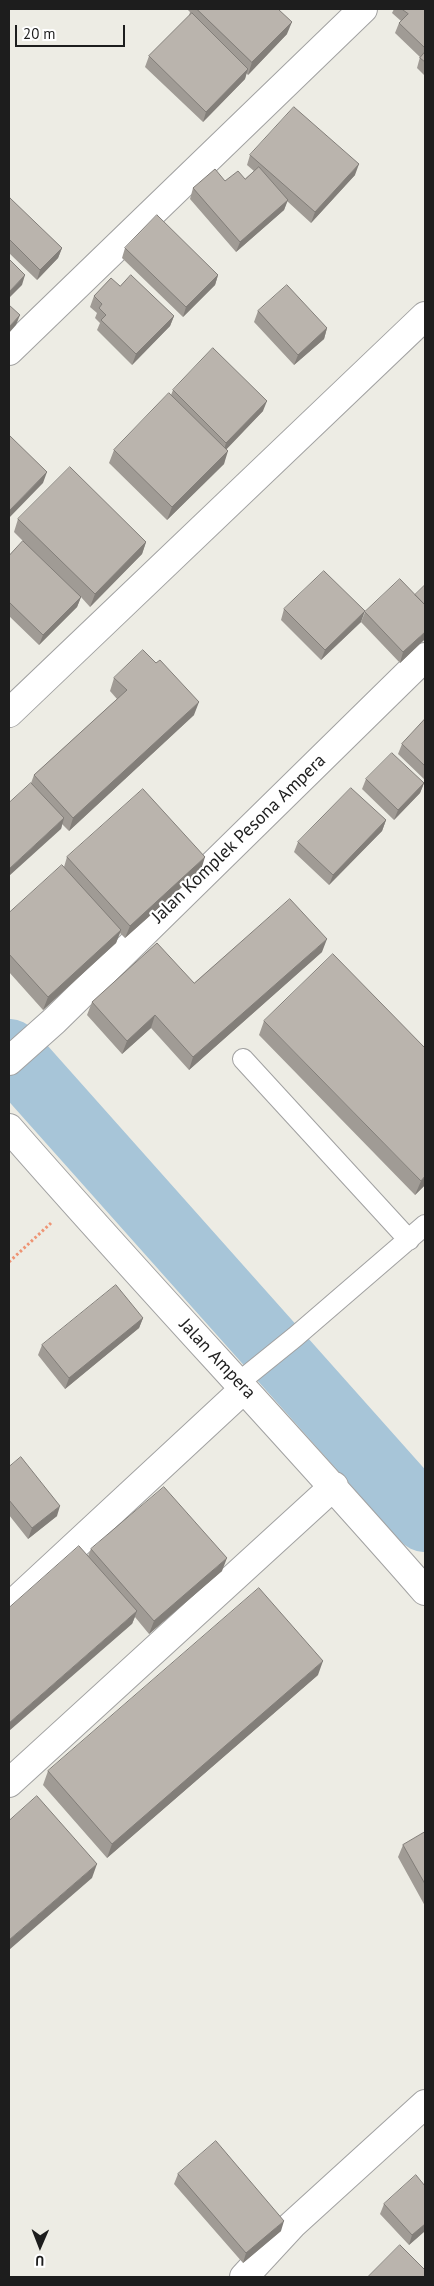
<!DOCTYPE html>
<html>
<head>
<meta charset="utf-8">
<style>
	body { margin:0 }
	#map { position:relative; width:434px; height:2286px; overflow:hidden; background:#edece4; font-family:"PT Sans",sans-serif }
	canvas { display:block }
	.frame { position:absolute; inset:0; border:10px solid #1d1d1d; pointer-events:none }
	.north { position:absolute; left:15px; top:2221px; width:50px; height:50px; -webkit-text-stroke:4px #fff; paint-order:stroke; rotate:181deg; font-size:14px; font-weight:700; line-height:20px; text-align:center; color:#1d1d1d }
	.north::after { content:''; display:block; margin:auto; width:18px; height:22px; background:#1d1d1d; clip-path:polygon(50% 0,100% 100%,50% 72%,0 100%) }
	.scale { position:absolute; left:15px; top:25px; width:110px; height:22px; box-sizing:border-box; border:2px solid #1d1d1d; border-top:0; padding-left:6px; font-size:15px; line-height:18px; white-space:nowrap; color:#1d1d1d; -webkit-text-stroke:4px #fff; paint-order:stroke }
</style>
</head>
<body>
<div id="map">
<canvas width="434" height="2286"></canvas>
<div class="frame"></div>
<div class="north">U</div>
<div class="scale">20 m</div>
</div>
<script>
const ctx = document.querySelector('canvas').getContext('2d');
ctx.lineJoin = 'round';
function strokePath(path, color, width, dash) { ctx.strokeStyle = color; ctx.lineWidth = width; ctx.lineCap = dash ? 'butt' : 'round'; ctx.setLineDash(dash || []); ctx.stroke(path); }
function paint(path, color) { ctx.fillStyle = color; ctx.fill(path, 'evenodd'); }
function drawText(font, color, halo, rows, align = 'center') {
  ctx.font = font + ' "PT Sans",sans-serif'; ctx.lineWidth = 4.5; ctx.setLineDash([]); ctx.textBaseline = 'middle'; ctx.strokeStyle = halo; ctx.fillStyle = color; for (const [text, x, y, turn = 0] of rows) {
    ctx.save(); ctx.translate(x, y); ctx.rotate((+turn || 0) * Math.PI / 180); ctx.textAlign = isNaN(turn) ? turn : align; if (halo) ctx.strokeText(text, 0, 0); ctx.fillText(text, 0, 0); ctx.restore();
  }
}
const river = new Path2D(`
	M9,1052L425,1519`);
const path = new Path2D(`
	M9,1262L51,1223`);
const service = new Path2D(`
	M243,1059L409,1240
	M238,1383L295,1337L425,1225`);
const minor = new Path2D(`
	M9,351L363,9
	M9,713L425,316
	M9,1061L54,1021L425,657
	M9,1128C145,1284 288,1434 425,1591
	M9,1607L244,1389
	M9,1783L334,1486
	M244,2277L292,2225L425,2104`);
const wall = new Path2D(`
	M187,9H278L287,34L248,75L246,73L245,79L203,122L145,67L149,56L189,16L190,12Z
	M394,9H425V76L417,68L420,57L395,33L399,23L401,21L392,13Z
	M250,155L355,175L311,223L287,201L284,210L236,252L190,199L193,188L225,181L245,179L254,171L247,165Z
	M9,199L62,248L58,258L37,280L9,253Z
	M125,248L218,275L215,285L183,317L122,258Z
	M120,286L174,316L170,326L132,365L97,330L100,323L95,318L97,313L90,307L94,296Z
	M258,311L327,328L324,339L294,365L254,322Z
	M173,390L263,411L226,449L224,464L167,520L109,463L114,450L171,395Z
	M18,519L146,542L142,554L90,607L81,597L77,607L39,645L9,616V556L23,541L14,532Z
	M284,609L361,622L321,660L281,620Z
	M365,612L425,639L400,663L361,622Z
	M114,678L194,715L69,831L62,824L61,829L31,783L34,775L117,699L110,691Z
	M425,719V780L398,754L402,744Z
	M366,779L424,783L420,793L394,820L362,789Z
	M386,820L382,831L329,885L294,852L298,842Z
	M67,857L201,870L125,938L120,933L116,943L43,1010L9,972V913L64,867Z
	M322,952L189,1070L151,1028L122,1054L87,1015L92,1002L194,983Z
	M264,1021L425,1185L415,1195L259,1035Z
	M143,1318L139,1328L65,1389L38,1355L42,1345Z
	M9,1467L57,1516L28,1539L9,1515Z
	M91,1549L222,1571L149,1634L135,1617L132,1624L88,1556Z
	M318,1675L107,1858L43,1785L48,1771Z
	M425,1832V1906L398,1857L403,1845Z
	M178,2174L281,2231L243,2263L174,2184Z
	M425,2186V2231L409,2245L380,2214L384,2204Z`);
const shadedWall = new Path2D(`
	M292,22L287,34L248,75L252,62Z
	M248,69L245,79L203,122L206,112Z
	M359,164L355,175L311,223L315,212Z
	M288,200L284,210L236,252L240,242Z
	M62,248L58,258L37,280L40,270Z
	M25,275L22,285L9,298V292Z
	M218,275L215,285L183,317L186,307Z
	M20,315L16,325L9,333V327Z
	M174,316L170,326L132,365L136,354Z
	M327,328L324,339L294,365L298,355Z
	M267,401L263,411L223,453L226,443Z
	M228,451L224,464L167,520L172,507Z
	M47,472L43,483L9,518V511Z
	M146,542L142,554L90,607L95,594Z
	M81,597L77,607L39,645L43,635Z
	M365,611L361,622L321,660L325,650Z
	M425,632V639L400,663L403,652Z
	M199,702L194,715L69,831L73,818Z
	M424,783L420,793L394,820L398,810Z
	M64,818L61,829L9,876V869Z
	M386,820L382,831L329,885L333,875Z
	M205,857L201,870L125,938L130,926Z
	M121,930L116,943L43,1010L48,997Z
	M327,939L322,952L189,1070L193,1057Z
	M155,1015L151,1028L122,1054L127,1041Z
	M425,1176V1185L415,1195L421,1181Z
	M143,1318L139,1328L65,1389L69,1378Z
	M60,1506L57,1516L28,1539L32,1528Z
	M227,1558L222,1571L149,1634L154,1621Z
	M137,1611L132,1624L9,1731V1723Z
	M323,1661L318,1675L107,1858L112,1844Z
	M97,1864L92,1878L9,1950V1940Z
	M284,2221L281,2231L243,2263L246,2253Z
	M425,2224V2231L409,2245L412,2235Z`);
const building = new Path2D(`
	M197,9H278L292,22L252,62Z
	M402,9H425V48L399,23L408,14Z
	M192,13L248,69L206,112L149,56Z
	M425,52V62L420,58Z
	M294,107L359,164L315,212L250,155Z
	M259,167L288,200L240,242L193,188L215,169L225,181L238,171L245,179Z
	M10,198L62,248L40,270L9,239V199Z
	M157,215L218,275L186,307L125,248Z
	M9,259L25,275L9,292Z
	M131,275L174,316L136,354L101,320L106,315L99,308L102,304L94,296L111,278L120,286Z
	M287,285L327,328L298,355L258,311Z
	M9,305L20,315L9,327Z
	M213,348L267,401L226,443L173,390Z
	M169,393L228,451L172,507L114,450Z
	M9,435L47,472L9,511Z
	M70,467L146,542L95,594L18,519Z
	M23,541L81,597L43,635L9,602V556Z
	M324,571L365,611L325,650L284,609Z
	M400,579L425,605V632L403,652L365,612Z
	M425,585V605L415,595Z
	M143,650L156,663L160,660L199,702L73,818L34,775L127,690L114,678Z
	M425,719V766L402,744Z
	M392,753L424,783L398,810L366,779Z
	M31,783L64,818L9,869V803Z
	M351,788L386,820L333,875L298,842Z
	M143,789L205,857L130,926L67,857Z
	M62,865L121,930L48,997L9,954V913Z
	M290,899L327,939L193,1057L155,1015L127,1041L92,1002L157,943L194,983Z
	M333,954L425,1048V1176L421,1181L264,1021Z
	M116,1285L143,1318L69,1378L42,1345Z
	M21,1457L60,1506L32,1528L9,1500V1467Z
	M164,1487L227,1558L154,1621L91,1549Z
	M79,1546L137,1611L9,1723V1608Z
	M259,1588L323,1661L112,1844L48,1771Z
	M37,1796L97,1864L9,1940V1821Z
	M425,1832V1884L403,1845Z
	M216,2141L284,2221L246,2253L178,2174Z
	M416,2175L425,2186V2224L412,2235L384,2204Z
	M400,2245L425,2270V2277H368Z`);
const streetNames = [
	["Jalan Komplek Pesona Ampera",239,839,-44],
	["Jalan Ampera",217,1359,47]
];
strokePath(river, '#a7c5d8', 66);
strokePath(service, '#a1a1a1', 22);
strokePath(minor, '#a1a1a1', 30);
strokePath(path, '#ee9474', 3, [2.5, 2.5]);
strokePath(service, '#fff', 20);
strokePath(minor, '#fff', 28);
paint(wall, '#a09b95');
paint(shadedWall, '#827e79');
paint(building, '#bab4ad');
strokePath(building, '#827e79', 1);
drawText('18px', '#1d1d1d', '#fff', streetNames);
</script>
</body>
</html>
